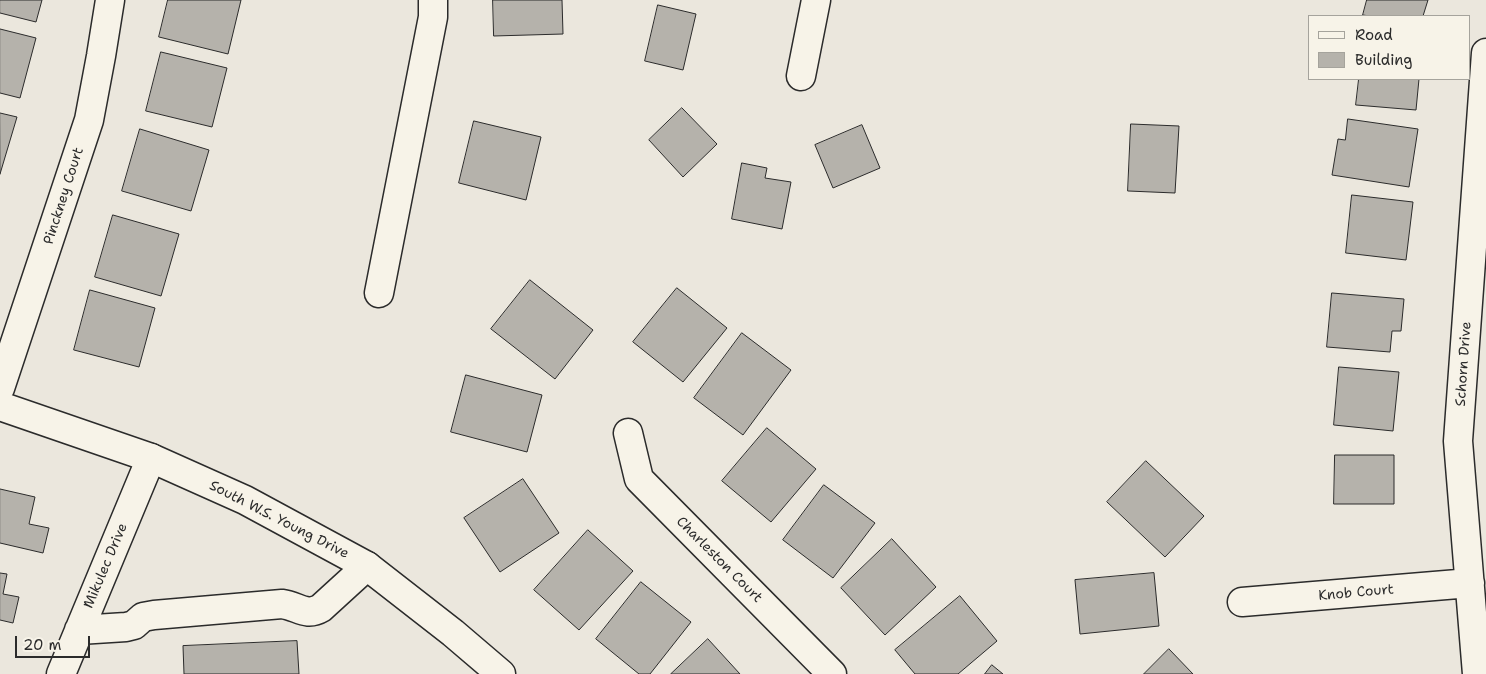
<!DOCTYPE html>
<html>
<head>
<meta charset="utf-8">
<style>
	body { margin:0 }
	#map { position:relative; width:1486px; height:674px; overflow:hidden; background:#ebe7dd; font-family:"Shantell Sans",sans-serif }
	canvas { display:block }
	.legend { position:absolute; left:1308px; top:15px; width:162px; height:65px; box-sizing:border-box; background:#f7f3e8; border:1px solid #a5a39c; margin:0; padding:6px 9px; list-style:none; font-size:15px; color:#2b2b2b }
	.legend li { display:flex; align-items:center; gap:10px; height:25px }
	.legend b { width:25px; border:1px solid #a5a39c }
	.scale { position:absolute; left:15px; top:636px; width:75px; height:22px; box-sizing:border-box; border:2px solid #2b2b2b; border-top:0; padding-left:6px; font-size:15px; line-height:18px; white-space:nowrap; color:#2b2b2b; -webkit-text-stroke:4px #f7f3e8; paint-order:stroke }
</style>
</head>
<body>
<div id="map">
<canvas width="1486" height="674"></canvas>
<ul class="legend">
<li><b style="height:6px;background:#f7f3e8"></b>Road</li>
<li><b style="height:14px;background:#b5b2ab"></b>Building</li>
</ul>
<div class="scale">20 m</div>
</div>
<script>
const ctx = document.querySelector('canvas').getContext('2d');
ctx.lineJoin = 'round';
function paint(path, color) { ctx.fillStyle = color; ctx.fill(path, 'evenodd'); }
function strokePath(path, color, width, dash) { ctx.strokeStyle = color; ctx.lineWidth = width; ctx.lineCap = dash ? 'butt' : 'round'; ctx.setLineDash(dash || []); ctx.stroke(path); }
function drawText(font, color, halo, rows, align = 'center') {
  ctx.font = font + ' "Shantell Sans",sans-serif'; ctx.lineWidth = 4.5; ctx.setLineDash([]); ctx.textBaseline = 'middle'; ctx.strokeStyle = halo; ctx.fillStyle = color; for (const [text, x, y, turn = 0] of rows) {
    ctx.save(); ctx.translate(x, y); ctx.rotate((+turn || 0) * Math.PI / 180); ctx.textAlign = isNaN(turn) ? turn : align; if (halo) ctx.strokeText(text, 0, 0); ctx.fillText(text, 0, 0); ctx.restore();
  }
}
const building = new Path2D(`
	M0,0H42L36,22L0,13Z
	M168,0H241L228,54L159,37Z
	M493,0H562L563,34L494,36Z
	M1367,0H1428L1423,16H1369L1363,15Z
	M658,5L696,14L683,70L645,61Z
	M0,29L36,38L20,98L0,93Z
	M161,52L227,68L212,127L146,111Z
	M1359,79H1419L1416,110L1356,105Z
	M682,108L717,144L683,177L649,140Z
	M0,113L17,117L0,174Z
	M1348,119L1418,129L1409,187L1332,175L1338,139L1345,140Z
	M474,121L541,137L526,200L459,183Z
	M1131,124L1179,126L1175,193L1128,191Z
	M862,125L880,168L833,188L815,145Z
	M140,129L209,150L191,211L122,191Z
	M742,163L767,168L765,178L791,182L782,229L732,219Z
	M1352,195L1413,202L1406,260L1346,253Z
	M113,215L179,234L161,296L95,277Z
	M530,280L593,330L555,379L491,329Z
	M677,288L727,328L683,382L633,342Z
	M90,290L155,308L139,367L74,350Z
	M1332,293L1404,299L1401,331H1392L1390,352L1327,347Z
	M742,333L791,370L743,435L694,398Z
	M1339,367L1399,372L1393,431L1334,425Z
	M466,375L542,395L527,452L451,432Z
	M767,428L816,469L771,522L722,481Z
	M1335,455H1394V504H1334Z
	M1146,461L1204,516L1165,557L1107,502Z
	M523,479L559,533L500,572L464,518Z
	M824,485L875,523L833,578L783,540Z
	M0,489L35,497L29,524L49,528L43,553L0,543Z
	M588,530L633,571L579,630L534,590Z
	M892,539L936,587L885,635L841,588Z
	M0,573L7,574L3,594L19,597L13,623L0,620Z
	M1154,573L1159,626L1080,634L1075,580Z
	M641,582L691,622L650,674H639L596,639Z
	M960,596L997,641L958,674H915L895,650Z
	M708,639L740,674H671Z
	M297,641L299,674H184L183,646Z
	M1169,649L1193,674H1144Z
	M992,665L1003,674H985Z`);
const minor = new Path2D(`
	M801,76L816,0
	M379,293L433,17V0
	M0,388L89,120L101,56L110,0
	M628,433L639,479L832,674
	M1242,602L1470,583
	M79,630L126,627L134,625L143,617L154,615L282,604C298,606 306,617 321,608L367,566
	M61,674L151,458
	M1477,674L1458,441L1486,53`);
const major = new Path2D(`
	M0,406L151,458L245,500L367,566L453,633L501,674`);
const streetNames = [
	["Pinckney Court",64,196,-72],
	["Schorn Drive",1464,364,-86],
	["South W.S. Young Drive",279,520,27],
	["Charleston Court",719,560,45],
	["Mikulec Drive",106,566,-67],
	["Knob Court",1356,593,-5]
];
paint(building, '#b5b2ab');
strokePath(building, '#2b2b2b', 1);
strokePath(minor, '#2b2b2b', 31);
strokePath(major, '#2b2b2b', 31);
strokePath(minor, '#f7f3e8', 28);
strokePath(major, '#f7f3e8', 28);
drawText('14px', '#2b2b2b', '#f7f3e8', streetNames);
</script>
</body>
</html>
